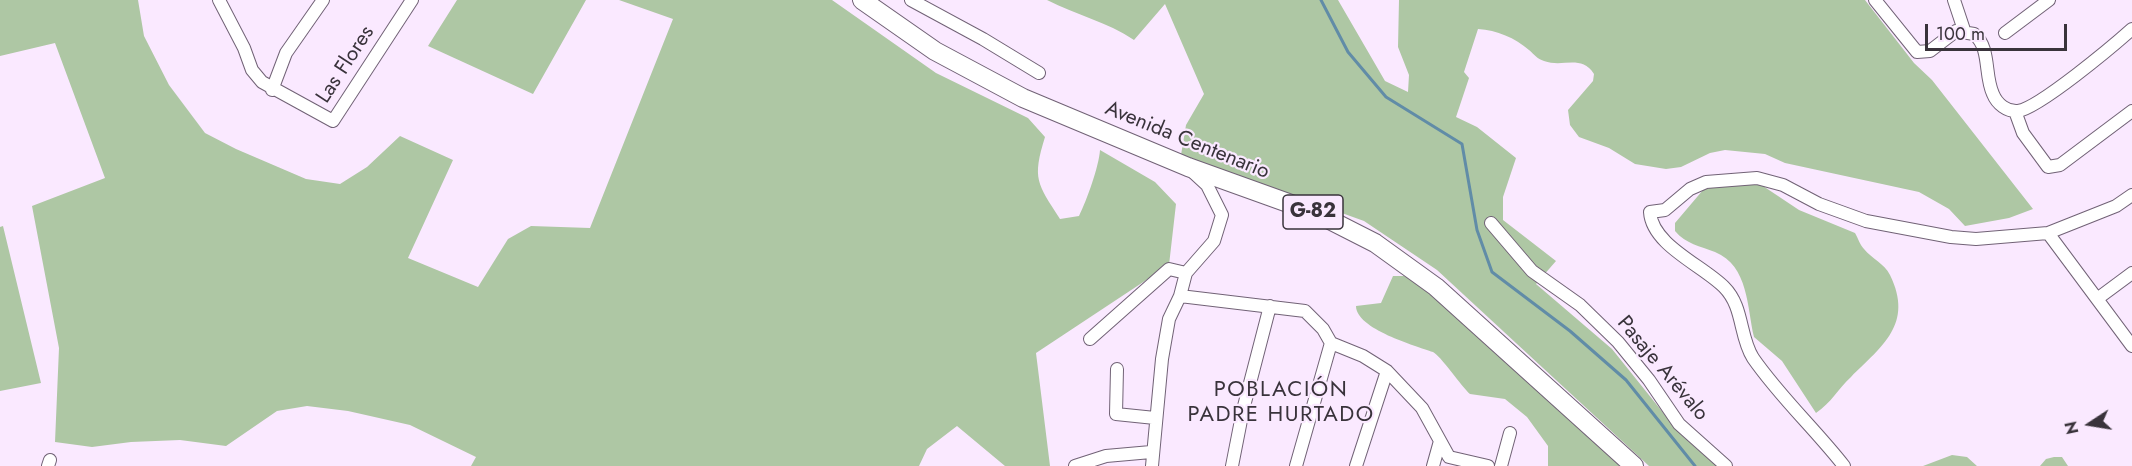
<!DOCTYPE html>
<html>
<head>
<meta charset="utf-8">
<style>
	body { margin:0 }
	#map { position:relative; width:2132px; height:466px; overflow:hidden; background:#fae9ff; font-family:Jost,sans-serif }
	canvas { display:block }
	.north { position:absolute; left:2060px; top:394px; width:60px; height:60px; -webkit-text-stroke:4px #fae9ff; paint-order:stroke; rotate:258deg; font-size:16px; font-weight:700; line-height:24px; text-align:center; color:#39333b }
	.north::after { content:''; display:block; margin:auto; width:21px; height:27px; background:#39333b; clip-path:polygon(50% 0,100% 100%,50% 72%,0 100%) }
	.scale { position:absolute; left:1925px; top:24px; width:142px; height:27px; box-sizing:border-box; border:3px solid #39333b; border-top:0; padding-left:8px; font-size:18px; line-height:21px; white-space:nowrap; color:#39333b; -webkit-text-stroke:4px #fae9ff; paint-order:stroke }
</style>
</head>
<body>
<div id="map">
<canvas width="2132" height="466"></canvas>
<div class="north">N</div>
<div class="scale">100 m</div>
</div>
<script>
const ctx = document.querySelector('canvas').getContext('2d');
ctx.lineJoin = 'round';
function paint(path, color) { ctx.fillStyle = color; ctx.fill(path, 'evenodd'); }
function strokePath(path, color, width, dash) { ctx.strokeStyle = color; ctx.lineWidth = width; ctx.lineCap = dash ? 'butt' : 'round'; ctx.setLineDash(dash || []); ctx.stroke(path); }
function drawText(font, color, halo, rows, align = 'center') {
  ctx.font = font + ' Jost,sans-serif'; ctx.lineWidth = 4.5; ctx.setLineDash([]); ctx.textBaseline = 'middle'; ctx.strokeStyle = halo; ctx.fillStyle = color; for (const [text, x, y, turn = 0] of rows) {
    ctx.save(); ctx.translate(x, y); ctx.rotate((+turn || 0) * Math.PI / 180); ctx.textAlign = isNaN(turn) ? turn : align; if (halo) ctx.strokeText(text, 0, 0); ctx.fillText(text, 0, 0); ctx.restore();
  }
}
const green = new Path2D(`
	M0,0H138L144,36L169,85L205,133L236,149L306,179L340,184L367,167L400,136L453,160L408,258L478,287L508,239L531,226L590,228L673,19L619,0H832L936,73L1028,118L1045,137C1032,179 1037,183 1060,219L1079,216C1087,200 1099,166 1100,150L1155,182L1176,204L1169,265L1036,353L1050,466H1005L957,426L927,449L919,466H471L476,457L410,425L348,411L307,406L277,411L226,446L180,440L131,442L92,447L55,442L59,348L32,206L105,178L55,43L0,56Z
	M457,0H586L533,94L428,46Z
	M1047,0H1338L1385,81L1408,92L1409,75L1398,47L1399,0H1865L1914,63L1932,80L2033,209L2009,218L1965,226L1949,209L1919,192L1785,163L1765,154L1725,150L1710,153L1681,167L1666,169L1635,164L1609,148L1579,137L1570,125L1568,110L1593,81L1594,74C1581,54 1563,68 1544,61C1537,59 1534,54 1529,50C1515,38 1497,30 1478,29L1464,72L1469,78L1456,117L1477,127L1516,158L1503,197V220L1556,261L1536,284L1612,349L1669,420L1719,466H1649L1437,270L1364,221L1181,155L1186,125L1204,94L1165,4L1134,40C1108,22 1076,15 1047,0Z
	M1739,179L1760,184L1799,210L1855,233C1858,238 1860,245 1864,249C1872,259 1884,263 1890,275C1914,324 1882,346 1851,377C1838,389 1831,403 1816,413L1782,361L1754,337C1747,308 1749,266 1715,252C1700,246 1686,244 1675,231V223L1703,190Z
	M3,226L41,383L0,391V227Z
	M1393,276H1404L1415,280L1624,466H1548V446L1527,417L1505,399L1470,394C1462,387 1440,355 1433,352C1416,346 1356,329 1356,306L1381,303Z
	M1952,455L1967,457L1977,466H1923Z
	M2054,457H2062L2068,466H2040L2046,459Z`);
const stream = new Path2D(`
	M1321,0L1348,52L1386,97L1462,144L1477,230L1492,272L1570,331L1626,380L1695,466`);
const street = new Path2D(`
	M219,0L244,48L252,70L262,82L333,121L412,0
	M911,0L983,39L1039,73
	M1875,0L1917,52L1930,51L1956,31L1974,34C1991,48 1984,75 1993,94C1997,104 2007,112 2018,111C2039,108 2113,46 2132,29
	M1954,0L1964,30
	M2005,33L2049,0
	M272,90L286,53L323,0
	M2015,111L2023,133L2048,167L2060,165L2132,111
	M1491,223L1532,271L1580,305L1618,342L1649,380L1679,424L1726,466
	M2048,233L2132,346
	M1180,296L1305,311L1323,329L1331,343L1363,356L1387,371L1422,408L1449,457L1488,466
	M2097,299L2132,273
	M1090,339L1169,269L1186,273
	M1117,369L1116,414L1155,418
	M48,466L50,460
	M1075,466L1106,456L1151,452
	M1152,466L1162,359L1169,319L1180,296L1186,273L1214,241L1222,215L1207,185L1194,173
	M1232,466L1243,410L1270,306
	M1296,466L1331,343
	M1356,466L1387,371
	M1433,466L1440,441
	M1501,466L1510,433
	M1844,466C1815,429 1780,397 1753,358C1739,336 1744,307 1724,287C1702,265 1652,245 1650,212L1665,210L1690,189L1706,182L1757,178L1783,185L1819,204L1866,221L1951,237L1976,239L2048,233L2116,206L2132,195`);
const primary = new Path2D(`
	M862,0L935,51L1023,98L1188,167L1316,213L1375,243L1436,287L1634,466`);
const shields = [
	[1313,212,60]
];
const shieldNames = [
	["G-82",1313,212]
];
const streetNames = [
	["Las Flores",346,65,-57],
	["Avenida Centenario",1187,141,22],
	["Pasaje Arévalo",1662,369,50]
];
const neighbourhoodNames = [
	["POBLACIÓN",1281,391],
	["PADRE HURTADO",1281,416]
];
paint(green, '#aec7a4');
strokePath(stream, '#618ca7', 3);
strokePath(street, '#716276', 14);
strokePath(primary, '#716276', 20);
strokePath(street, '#fff', 12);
strokePath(primary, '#fff', 18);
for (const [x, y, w] of shields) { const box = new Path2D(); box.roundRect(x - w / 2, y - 17, w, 34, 4.5); ctx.fillStyle = '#fae9ff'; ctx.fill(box); strokePath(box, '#39333b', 1.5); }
drawText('bold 20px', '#39333b', null, shieldNames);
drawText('21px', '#39333b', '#fae9ff', streetNames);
ctx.letterSpacing = '1.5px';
drawText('22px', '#39333b', '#fae9ff', neighbourhoodNames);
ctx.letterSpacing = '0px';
</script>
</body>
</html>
